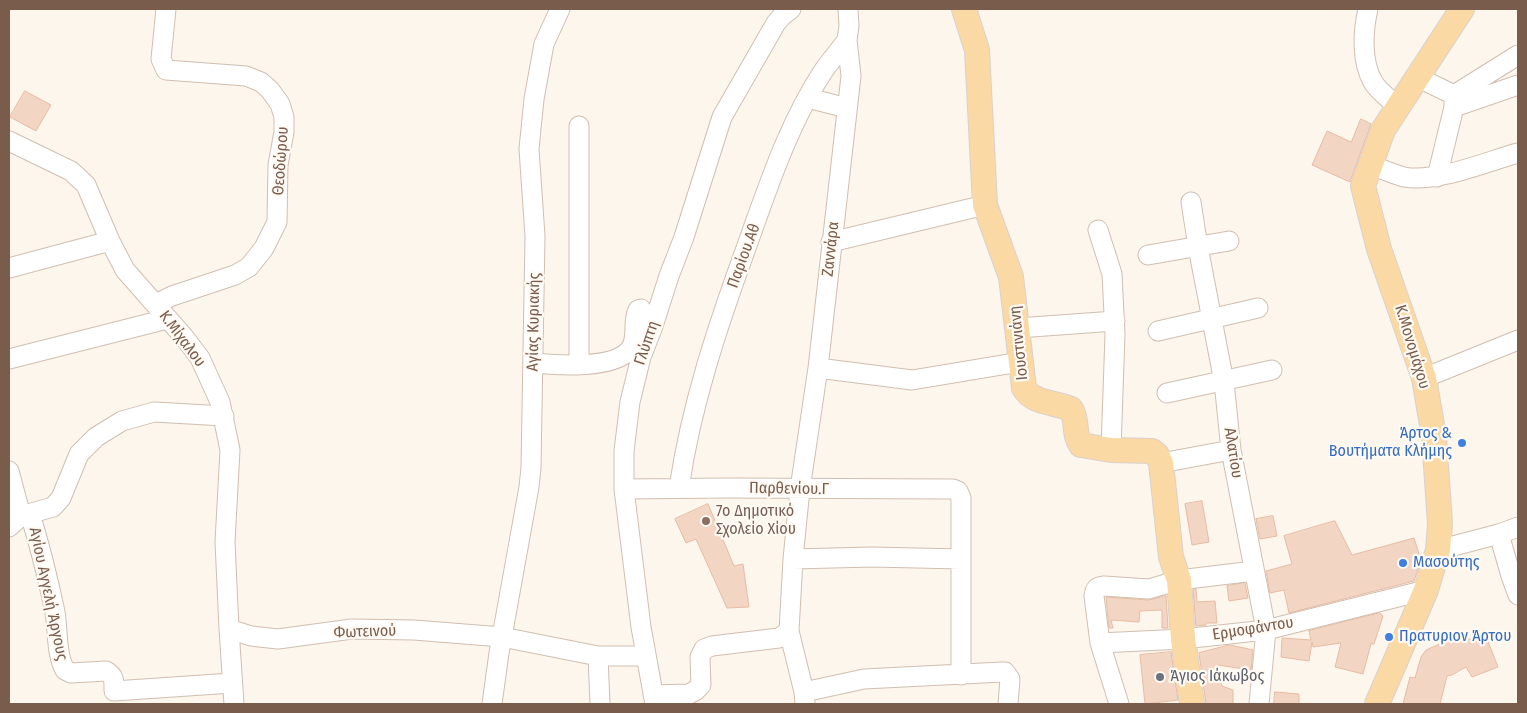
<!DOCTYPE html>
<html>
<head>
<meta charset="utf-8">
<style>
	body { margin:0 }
	#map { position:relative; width:1527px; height:713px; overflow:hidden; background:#fdf6ec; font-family:"Fira Sans Condensed",sans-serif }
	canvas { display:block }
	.frame { position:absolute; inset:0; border:10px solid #7a5c4d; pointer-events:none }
</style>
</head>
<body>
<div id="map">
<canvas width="1527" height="713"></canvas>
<div class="frame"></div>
</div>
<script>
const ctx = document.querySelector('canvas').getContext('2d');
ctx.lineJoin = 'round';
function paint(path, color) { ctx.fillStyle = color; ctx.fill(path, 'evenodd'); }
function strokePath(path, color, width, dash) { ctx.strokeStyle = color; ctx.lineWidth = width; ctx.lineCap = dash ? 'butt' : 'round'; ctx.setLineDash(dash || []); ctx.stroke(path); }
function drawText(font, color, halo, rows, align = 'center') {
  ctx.font = font + ' "Fira Sans Condensed",sans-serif'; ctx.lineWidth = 4.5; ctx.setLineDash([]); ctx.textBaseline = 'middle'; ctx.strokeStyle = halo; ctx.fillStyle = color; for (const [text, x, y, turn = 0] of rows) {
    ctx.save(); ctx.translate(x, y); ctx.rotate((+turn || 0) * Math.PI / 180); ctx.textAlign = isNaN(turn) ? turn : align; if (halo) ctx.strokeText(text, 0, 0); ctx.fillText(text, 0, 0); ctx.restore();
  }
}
const building = new Path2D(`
	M25,91L51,105L36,131L10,117Z
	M1361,119L1371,124L1350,182L1312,165L1327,131L1351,142Z
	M1202,501L1209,542L1192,545L1185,504Z
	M708,504L734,566L743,564L749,607L727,608L696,539L686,543L675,519Z
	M1273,516L1277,536L1260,539L1256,519Z
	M1335,521L1352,555L1414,538L1421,560L1414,581L1289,613L1284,590L1270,593L1266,571L1292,564L1284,536Z
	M1245,583L1248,598L1229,601L1227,586Z
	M1196,589L1197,602L1215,601L1217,623H1206V625L1196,626L1193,590Z
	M1166,596L1168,628H1162V610L1140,611L1139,622L1111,620L1113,628H1109L1106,597L1148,600Z
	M1380,613L1383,616L1374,644H1371L1363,674L1335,667L1341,643L1313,647L1312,642L1309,661L1281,657L1282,638L1311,640L1309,631Z
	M1487,639L1498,667L1472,677L1466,667L1452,675L1447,676L1440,704H1403L1410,677L1415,678L1421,657L1426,650L1449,640Z
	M1230,645L1253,650L1251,670L1218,665L1222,686L1233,690V704H1206L1199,653Z
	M1171,652L1178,700L1145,704L1140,655Z
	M1275,692L1299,694V704H1274Z`);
const minor = new Path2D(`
	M1368,9C1363,31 1361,61 1373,82C1378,91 1391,100 1398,107
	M1417,77L1454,95
	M1454,95L1518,55
	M808,98L847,108
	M1454,107L1518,85
	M579,126V365
	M9,141L71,171L86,185L110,241L125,270L184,337L200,358L220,402L230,450L225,542L229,629L234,704
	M1371,165C1382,169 1393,174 1404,177C1437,183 1485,162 1518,153
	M1437,177L1454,107V95
	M1191,202L1198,247L1224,382L1231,450L1266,630L1259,704
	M1098,230L1112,274L1115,334L1111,450
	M831,242L985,205
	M1148,255L1229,241
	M9,268L110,241
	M156,304L172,296L235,275L249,267L264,248L277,222L278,165L284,132V117L280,104L270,90L261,82L246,76L166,70L161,59L166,9
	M1018,328L1115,321
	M1158,331L1258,308
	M9,359L167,319
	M533,363C556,365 616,370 631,348C638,337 632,322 638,310L641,309L644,314L643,335
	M818,368L912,380L1020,362
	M1424,378L1518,340
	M1167,393L1272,370
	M1161,463L1231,450
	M9,471L21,516
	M679,488C691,406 717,328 745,251C767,190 788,124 824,70C831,60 840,50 847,40
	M624,489L727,488L953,489L958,491L961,498V675
	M30,514C40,546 48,579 55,612C58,630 56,654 65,670L71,673L106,671C115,676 114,682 114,691L232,683
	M9,527L21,516L53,507L61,498L79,454L96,437L122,421L154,412L224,416
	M1499,534L1511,576L1518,595
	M1438,550L1499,534L1518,527
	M793,559L872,557L961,559
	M229,629L251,636L278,639L352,629L414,630L502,637L598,656H645
	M1100,643L1183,639L1266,630L1426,590
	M598,656L600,704
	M804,692L864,679L1002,672H1005L1010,679L1008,704
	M653,695L689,694L695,691L701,685L700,657L704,649L712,646L779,638L789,631
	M492,704L499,653L529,487L531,468L535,236L529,149L534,99L544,44L560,9
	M655,704L641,627L624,489V451L630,402L641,357L652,329L669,276L684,237L722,117L776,23L782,16L791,9
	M805,704L804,692L789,631L793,559L800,489L818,368L851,76L847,40L849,26L848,9
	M1119,704L1100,643L1094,596C1095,588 1097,587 1104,586L1149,589L1179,580L1254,571`);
const major = new Path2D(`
	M964,9L977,50L985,205L1011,277L1024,388C1033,404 1056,402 1071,409C1078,420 1073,434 1081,445L1111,450L1152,451L1157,455L1161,463L1171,557L1179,580L1183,639L1192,704
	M1377,704L1426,590L1438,550L1440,524L1434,437L1424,378L1379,249L1363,186L1383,130L1462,9`);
const markers = [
	[1462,443,5,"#3f7fe0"],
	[706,521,5,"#8d6e63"],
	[1403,563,5,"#3f7fe0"],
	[1389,637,5,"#3f7fe0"],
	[1160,677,5,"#6b7280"]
];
const streetNames = [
	["Θεοδώρου",281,161,-86],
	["Ζαννάρα",831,249,-84],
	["Παρίου.Αθ",744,256,-70],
	["Αγίας Κυριακής",534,322,-89],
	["Κ.Μίχαλου",182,339,53],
	["Γλύπτη",647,343,-71],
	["Ιουστινιάνη",1019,343,-96],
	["Κ.Μονομάχου",1412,347,73],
	["Αλατίου",1233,453,81],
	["Παρθενίου.Γ",789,489,1],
	["Αγίου Αγγελή Άργους",48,594,78],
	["Ερμοφάντου",1253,629,-9],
	["Φωτεινού",365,632,-2]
];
const shopNames = [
	["Άρτος &",1452,434,"right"],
	["Βουτήματα Κλήμης",1452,452,"right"],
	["Μασούτης",1413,563],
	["Πρατυριον Άρτου",1399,637]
];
const educationNames = [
	["7ο Δημοτικό",716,512],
	["Σχολείο Χίου",716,530]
];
const worshipNames = [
	["Άγιος Ιάκωβος",1170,677]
];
paint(building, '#f3d5c3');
strokePath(building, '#e6bba3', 1);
strokePath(minor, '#d1beb0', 21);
strokePath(major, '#dad1cd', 26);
strokePath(minor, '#fff', 19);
strokePath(major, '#fbd9a5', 24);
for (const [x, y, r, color] of markers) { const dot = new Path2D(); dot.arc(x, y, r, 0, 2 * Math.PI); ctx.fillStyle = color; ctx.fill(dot); strokePath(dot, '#fffaf3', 2); }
drawText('16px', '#7a5c4d', '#fffaf3', streetNames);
drawText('16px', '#366cbe', '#fffaf3', shopNames, 'left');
drawText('16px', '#785e54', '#fffaf3', educationNames, 'left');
drawText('16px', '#5b616d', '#fffaf3', worshipNames, 'left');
</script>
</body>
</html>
